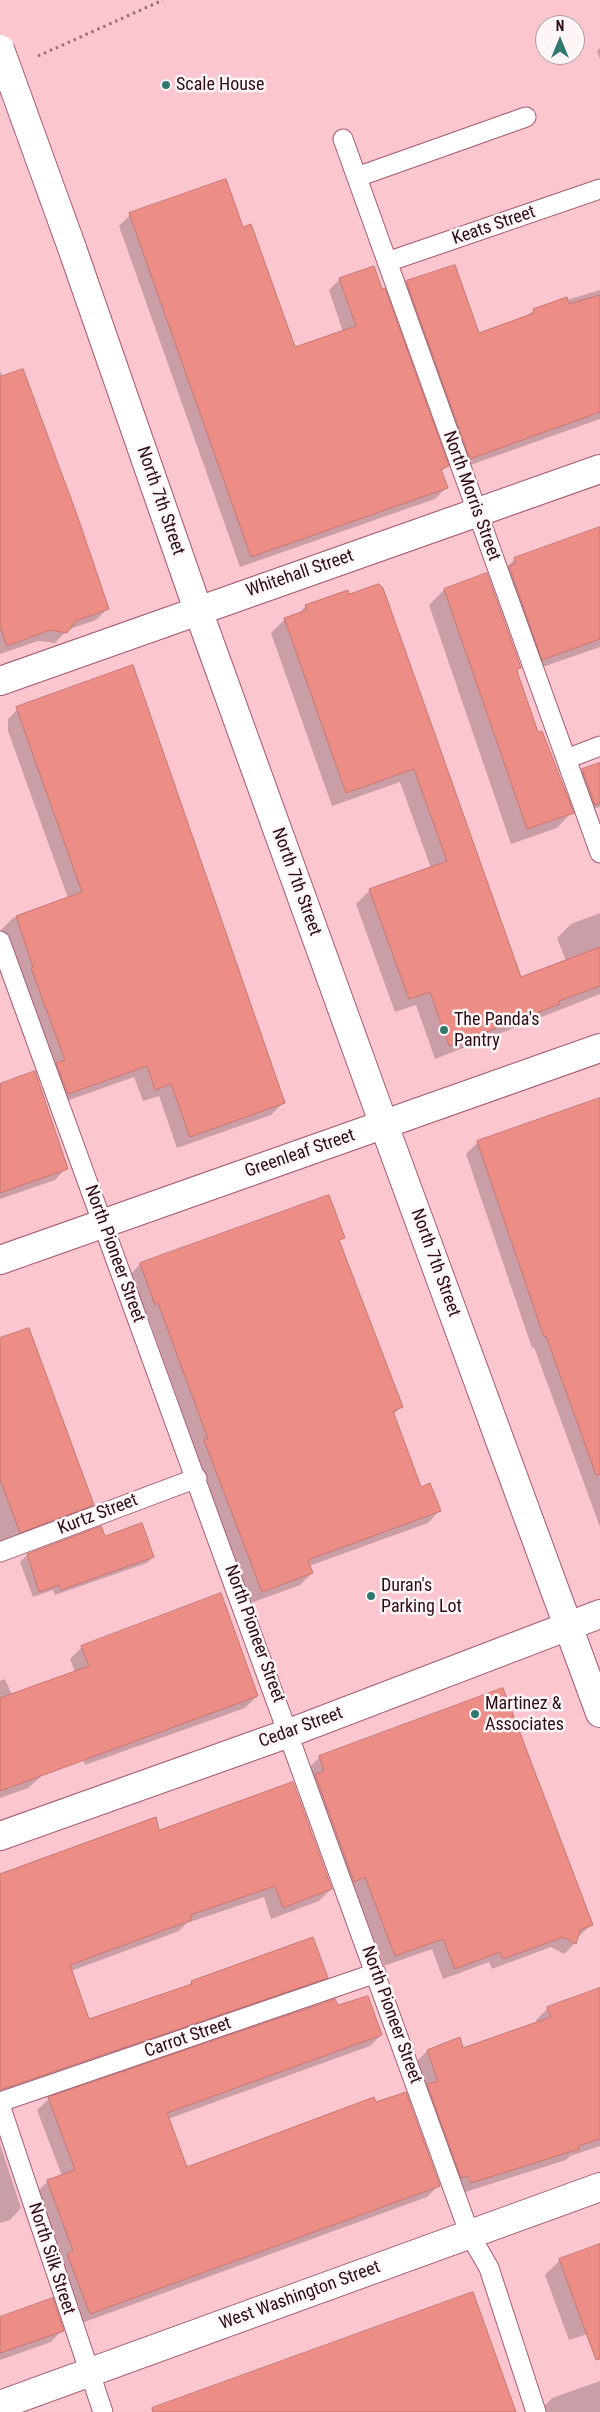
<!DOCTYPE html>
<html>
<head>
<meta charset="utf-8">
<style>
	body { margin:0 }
	#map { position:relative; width:600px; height:2412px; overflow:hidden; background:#fcc6d1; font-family:"Roboto Condensed",sans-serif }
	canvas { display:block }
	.north { position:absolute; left:535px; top:15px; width:50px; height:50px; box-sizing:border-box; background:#fef5f7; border:1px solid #aa989d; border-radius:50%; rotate:0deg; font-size:14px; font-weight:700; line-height:20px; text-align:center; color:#2c0d16 }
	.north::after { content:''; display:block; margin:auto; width:18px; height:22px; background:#31786f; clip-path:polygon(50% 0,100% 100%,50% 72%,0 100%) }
</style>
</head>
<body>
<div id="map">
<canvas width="600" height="2412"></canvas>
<div class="north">N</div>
</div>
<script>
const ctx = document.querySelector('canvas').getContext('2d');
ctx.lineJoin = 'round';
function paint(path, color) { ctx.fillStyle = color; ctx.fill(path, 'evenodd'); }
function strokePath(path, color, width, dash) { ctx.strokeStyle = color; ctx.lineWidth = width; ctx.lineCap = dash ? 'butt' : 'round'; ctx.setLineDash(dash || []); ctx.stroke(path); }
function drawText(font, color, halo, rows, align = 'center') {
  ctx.font = font + ' "Roboto Condensed",sans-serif'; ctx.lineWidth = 5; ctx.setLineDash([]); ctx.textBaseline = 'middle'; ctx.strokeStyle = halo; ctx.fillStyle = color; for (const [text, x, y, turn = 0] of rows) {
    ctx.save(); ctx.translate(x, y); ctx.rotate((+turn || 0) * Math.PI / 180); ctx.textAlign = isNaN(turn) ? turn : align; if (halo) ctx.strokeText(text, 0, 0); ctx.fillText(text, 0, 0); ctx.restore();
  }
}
const shadow = new Path2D(`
	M600,48V59L597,51Z
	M130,215L242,228L294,349L343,332L329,290L340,279L447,466L441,472L446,488L435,499L240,567L119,226Z
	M407,282L478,334L526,317L534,310L600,290V419L459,469L396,293Z
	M0,371L107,609L96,620L67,630L55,643L38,641L0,654Z
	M600,529V647L531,671L503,571L515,559Z
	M444,590L520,667L516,671L538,734L572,812L557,828L511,844L429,605Z
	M348,592L520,978L566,961L557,938L571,924L600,913V994L435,1059L416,1005L395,1012L356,904L370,890L431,868L400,782L332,806L271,633L285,619L298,614L306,606Z
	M21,706L284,1102L271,1115L177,1148L159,1096L143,1101L134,1077L55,1105L52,1070L1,930L13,918L68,898L8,731V719Z
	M600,764V807L589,810L576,776L582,770Z
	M0,1084L66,1168L55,1180L0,1199Z
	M600,1113V1527L534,1347L532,1348L466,1154L478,1142Z
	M343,1237L339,1242L401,1407L393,1415L420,1488L439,1511L428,1523L309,1566L312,1573L300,1585L251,1603L194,1453L196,1451L147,1314L143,1316L129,1276L140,1264Z
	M0,1339L92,1504L82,1515L8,1543L7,1539L0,1542Z
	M101,1528L105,1538L153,1557L147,1563L55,1595L53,1590L33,1597L20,1562L27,1555Z
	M82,1647L257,1696L245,1708L85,1765L57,1686L75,1672L70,1659Z
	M5,1679L46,1772L28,1788L0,1798V1681Z
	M320,1757L591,1925L577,1938L575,1943L564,1954L551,1947L492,1969L489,1962L443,1979L432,1949L384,1966L308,1768Z
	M158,1831L331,1889L319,1901L271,1919L264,1897L187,1923L179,1931L71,1971L88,2021L185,1988L192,1982L326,1977L314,1989L0,2097V1876Z
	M600,1989V2146L570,2156L566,2160L459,2194L415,2063L427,2051L463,2050L537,2023L536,2020L548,2008Z
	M337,2007L381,2035L370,2046L168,2119L186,2168L376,2104L439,2185L427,2197L79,2324L37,2192L48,2181L62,2176L37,2110L49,2099Z
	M0,2144L21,2208L10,2220L0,2223Z
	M600,2245V2330L569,2340L545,2275L560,2260Z
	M0,2318L62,2330L51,2342L0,2360Z
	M600,2381V2412H542L541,2409L552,2398Z`);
const building = new Path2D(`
	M226,179L243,227L251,224L295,347L356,326L339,278L374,266L382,289L385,288L449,466L441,469L448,488L251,557L129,213Z
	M455,265L479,333L534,313L533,309L567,297L569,304L600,295V412L470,459L406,281Z
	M23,369L77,515L109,609L76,621L67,633L50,630L7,646L0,627V377Z
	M600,527V639L542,660L509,566L516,563L514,558Z
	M487,573L521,668L517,669L518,674L538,732L542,731L574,813L527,829L444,589Z
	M379,584L383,588L521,977L600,947V986L559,1001L560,1004L449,1046L430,992L409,999L369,889L447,861L414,769L346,793L284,618L307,610L305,605L348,590L349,594Z
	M133,665L285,1103L190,1137L171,1084L155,1090L147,1066L68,1094L56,1063L65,1060L31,968L33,967L16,916L82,892L16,707Z
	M600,763V803L595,805L582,769Z
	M35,1071L68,1169L0,1193V1084Z
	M600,1098V1474L596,1475L546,1336L544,1337L477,1141Z
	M329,1195L345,1238L339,1240L403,1407L393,1411L421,1487L430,1483L441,1511L308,1560L313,1573L262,1592L204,1440L208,1439L158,1303L155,1305L140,1263Z
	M29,1328L94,1505L20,1533L0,1479V1338Z
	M142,1523L154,1557L61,1590L59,1585L39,1592L27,1554L101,1526L105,1536Z
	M221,1593L258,1696L0,1791V1698L89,1666L81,1646Z
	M503,1688L593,1925L580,1930L576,1944L563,1937L503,1959L500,1952L455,1969L443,1939L395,1956L365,1877L354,1882L315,1774L324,1771L319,1756Z
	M293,1782L332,1889L283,1908L275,1886L190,1915L192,1920L70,1965L89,2019L192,1984L191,1981L313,1937L328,1978L0,2090V1874L156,1817L159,1830Z
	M600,1988V2139L578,2146L579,2149L471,2183L468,2176L461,2178L427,2084L438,2081L427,2050L460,2037L463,2048L551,2017L547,2007Z
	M368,1996L382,2035L167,2113L187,2167L374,2097L376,2102L406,2092L440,2186L90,2314L67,2254L73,2251L47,2180L75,2170L48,2097L335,1999L338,2005Z
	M600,2244V2359L596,2360L559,2259Z
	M473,2292L516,2412H153L152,2408Z
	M53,2298L64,2331L0,2353V2317Z`);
const path = new Path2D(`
	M38,56L163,0`);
const lane = new Path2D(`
	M343,139L600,853
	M357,177L526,117
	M387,262L600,189
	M566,759L600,746
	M0,941L470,2235L489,2268L536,2412
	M0,1552L197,1478
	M0,2102L376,1973
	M0,2105L103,2412`);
const street = new Path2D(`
	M0,681L600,469
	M0,1260L600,1048
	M0,1836L289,1733L600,1614`);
const secondary = new Path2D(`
	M0,2405L600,2187`);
const primary = new Path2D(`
	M72,248L198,610L384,1125L600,1713`);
const primaryBridge = new Path2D(`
	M0,49L72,248`);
const markers = [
	[166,85,5,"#31786f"],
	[444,1030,5,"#31786f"],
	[371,1596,5,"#31786f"],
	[475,1714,5,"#31786f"]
];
const poiNames = [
	["Scale House",176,85],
	["The Panda's",454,1020],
	["Pantry",454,1041],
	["Duran's",381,1586],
	["Parking Lot",381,1607],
	["Martinez &",485,1704],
	["Associates",485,1725]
];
const streetNames = [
	["Keats Street",494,226,-19],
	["North Morris Street",471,496,70],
	["North 7th Street",160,501,71],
	["Whitehall Street",300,574,-19],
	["North 7th Street",296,882,70],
	["Greenleaf Street",300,1154,-19],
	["North Pioneer Street",114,1254,70],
	["North 7th Street",435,1263,70],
	["Kurtz Street",98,1515,-21],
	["North Pioneer Street",254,1634,70],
	["Cedar Street",301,1728,-20],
	["North Pioneer Street",391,2015,70],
	["Carrot Street",188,2038,-19],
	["North Silk Street",51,2259,72],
	["West Washington Street",300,2296,-20]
];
paint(shadow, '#0003');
paint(building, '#ec8d86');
strokePath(building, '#c87670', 1);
strokePath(lane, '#a85a6e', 21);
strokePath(street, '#a85a6e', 30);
strokePath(secondary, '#a85a6e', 30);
strokePath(primary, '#a85a6e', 30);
strokePath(path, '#9a6f79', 3, [2.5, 4]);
strokePath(lane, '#fff', 19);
strokePath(street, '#fff', 28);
strokePath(secondary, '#fff', 28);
strokePath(primary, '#fff', 28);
strokePath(primaryBridge, '#a85a6e', 30, []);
strokePath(primaryBridge, '#fff', 28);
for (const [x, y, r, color] of markers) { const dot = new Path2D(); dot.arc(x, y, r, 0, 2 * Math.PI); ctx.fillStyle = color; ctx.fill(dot); strokePath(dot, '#fef5f7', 2); }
drawText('18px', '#2c0d16', '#fef5f7', poiNames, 'left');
drawText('18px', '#2c0d16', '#fef5f7', streetNames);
</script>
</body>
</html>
